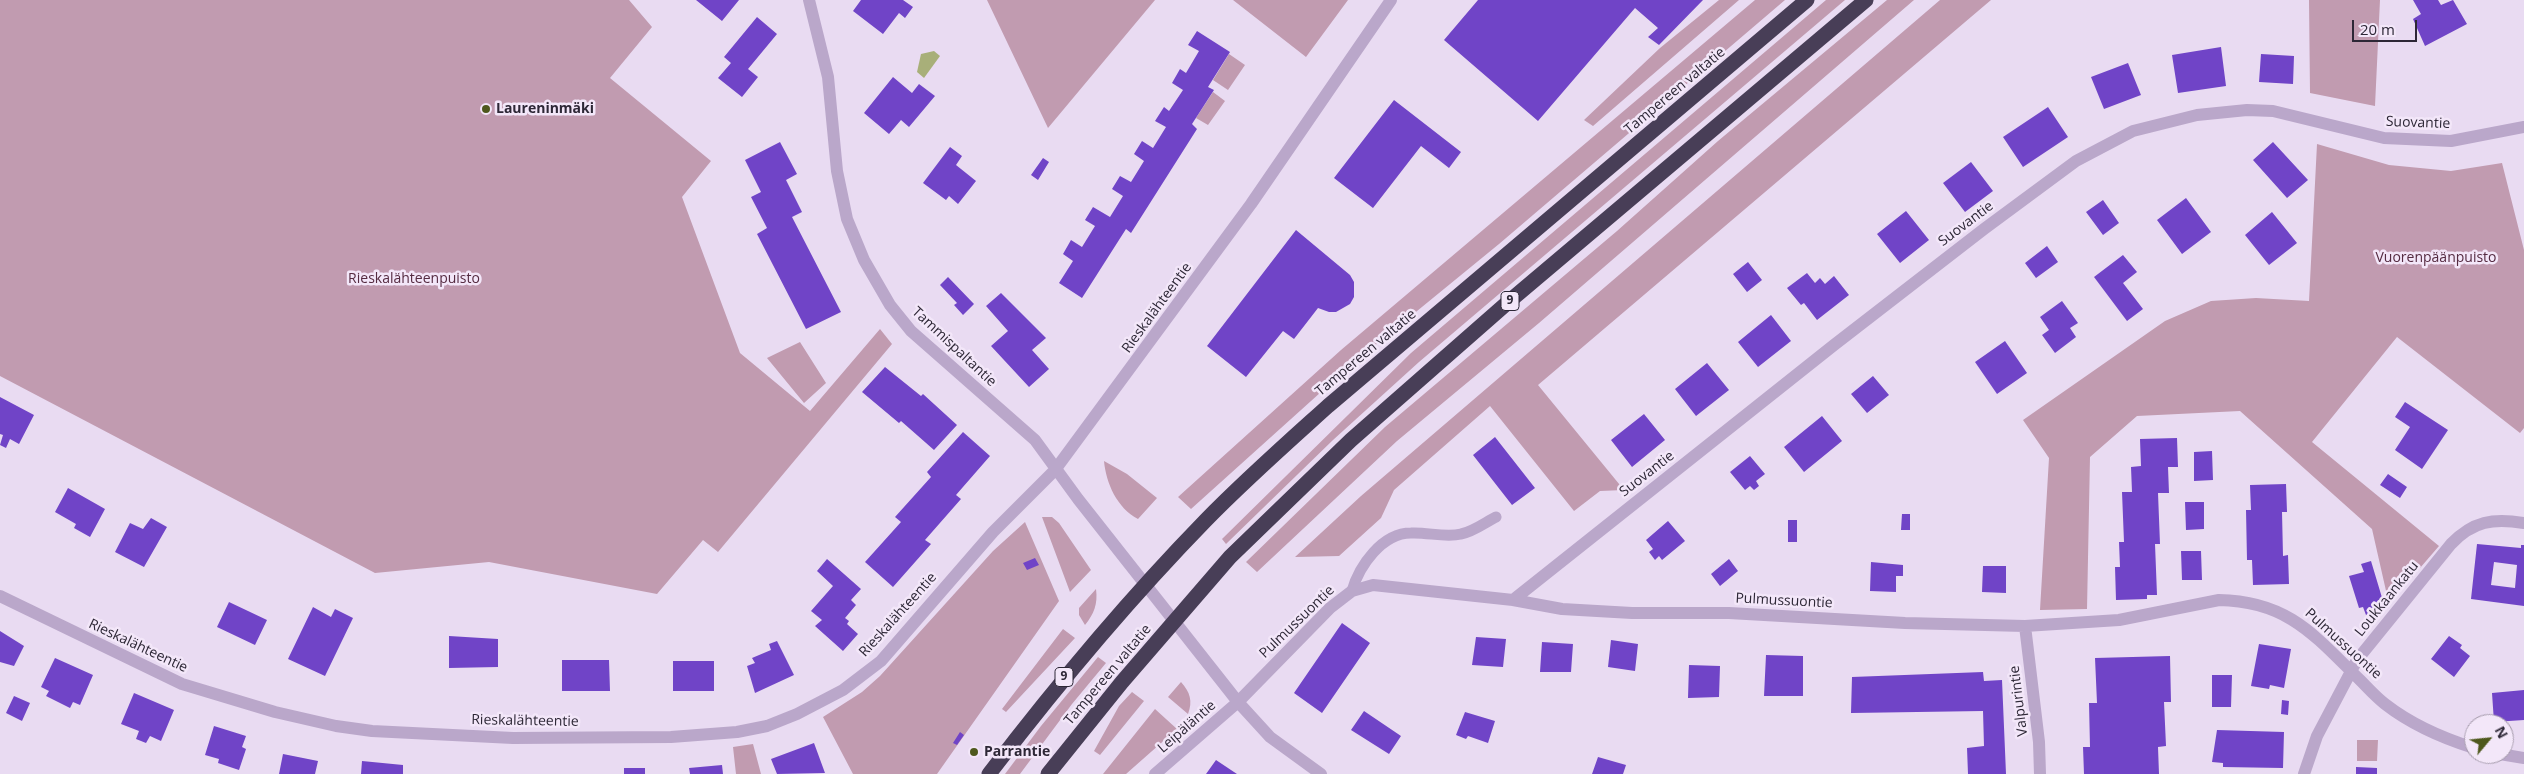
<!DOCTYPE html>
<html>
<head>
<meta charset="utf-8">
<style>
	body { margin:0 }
	#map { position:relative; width:2524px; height:774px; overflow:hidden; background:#e9dbf2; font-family:"Open Sans",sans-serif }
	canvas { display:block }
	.north { position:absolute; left:2464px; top:714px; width:50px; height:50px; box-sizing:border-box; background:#f3e7f9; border:1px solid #a49aab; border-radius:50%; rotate:62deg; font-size:14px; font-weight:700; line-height:20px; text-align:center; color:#2d2736 }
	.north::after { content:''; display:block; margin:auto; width:18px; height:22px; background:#4e581d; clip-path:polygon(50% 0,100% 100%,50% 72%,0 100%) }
	.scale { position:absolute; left:2352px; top:20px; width:65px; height:22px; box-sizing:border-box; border:2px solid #2d2736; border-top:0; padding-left:6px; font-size:15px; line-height:18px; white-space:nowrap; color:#2d2736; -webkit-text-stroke:4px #f3e7f9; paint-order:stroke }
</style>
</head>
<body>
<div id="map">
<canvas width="2524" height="774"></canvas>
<div class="north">N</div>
<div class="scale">20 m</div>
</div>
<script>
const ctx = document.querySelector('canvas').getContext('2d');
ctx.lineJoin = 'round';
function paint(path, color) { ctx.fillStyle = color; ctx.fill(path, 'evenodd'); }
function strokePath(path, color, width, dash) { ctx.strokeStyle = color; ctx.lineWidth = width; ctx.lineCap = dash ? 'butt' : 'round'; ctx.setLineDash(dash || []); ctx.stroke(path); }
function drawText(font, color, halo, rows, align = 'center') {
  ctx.font = font + ' "Open Sans",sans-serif'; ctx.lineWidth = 5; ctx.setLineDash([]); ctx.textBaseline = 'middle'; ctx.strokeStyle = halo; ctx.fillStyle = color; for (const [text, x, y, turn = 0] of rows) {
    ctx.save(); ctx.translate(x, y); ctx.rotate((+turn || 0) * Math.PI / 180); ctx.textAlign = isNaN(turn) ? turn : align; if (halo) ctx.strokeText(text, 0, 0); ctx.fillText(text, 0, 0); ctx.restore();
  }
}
const green = new Path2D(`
	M0,0H629L652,27L610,78L711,161L682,197L740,353L810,411L880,329L892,344L718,552L703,540L657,594L489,562L375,573L0,376Z
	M987,0H1155L1048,128Z
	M1233,0H1348L1306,57Z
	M1719,0H1739L1593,126L1584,120L1660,48Z
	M1755,0H1785L1499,244L1351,365L1191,509L1178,497L1341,350Z
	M1826,0H1845L1419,362L1333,440L1226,544L1222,539L1411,353Z
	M1887,0H1914L1539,323L1397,441L1257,572L1246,562L1385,427L1617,231L1718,141Z
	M1940,0H1991L1538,385L1624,490L1600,491L1574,511L1490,406L1394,490L1381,518L1339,556L1295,557L1361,496Z
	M2309,0H2380L2375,106L2310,93Z
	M1229,54L1245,65L1228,90L1213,80Z
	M1213,92L1225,101L1208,125L1196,118Z
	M2317,144L2389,165L2451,171L2502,163L2524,250V428L2520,433L2397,337L2312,442L2439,546L2389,604L2372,529L2240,411L2137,416L2090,457L2087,609L2040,610L2049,458L2023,420L2165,321L2211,301L2256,298L2309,301Z
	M800,342L826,383L804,403L767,358Z
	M1104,461L1127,474L1157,498L1138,519C1117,508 1106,483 1104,461Z
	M1042,517H1052L1059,523L1091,570L1070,592Z
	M1025,522L1059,601L937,774H853L823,717L862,692L880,676L993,551Z
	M1096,589C1098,604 1094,614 1085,625L1079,615V608Z
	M1063,629L1075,638L1006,712L1002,709Z
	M1098,657L1106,663L1072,704L1020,774H1005L1041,726Z
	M1181,682C1190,692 1193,701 1188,714L1168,697Z
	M1132,692L1144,701L1100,755L1094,751L1119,706Z
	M1155,709L1177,729L1126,774H1103Z
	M2357,740H2378L2377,761H2357Z
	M753,744L761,774H736L733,747Z`);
const water = new Path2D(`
	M934,51L940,56L924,78L917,72L921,54Z`);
const building = new Path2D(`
	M696,0H739L722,21Z
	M861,0H903L913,7L905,18L899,13L883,34L853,11Z
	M1478,0H1703L1659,45L1648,37L1658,28L1635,8L1538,121L1444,40Z
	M2413,0H2438L2441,5L2453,0L2467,24L2425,46L2413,19L2421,14Z
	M757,17L777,34L748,69L758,77L742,97L718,78L731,63L724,57Z
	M1197,31L1230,52L1208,87L1214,90L1192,124L1197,129L1131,233L1126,229L1082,298L1059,283L1073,261L1063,254L1071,240L1082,247L1095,226L1085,220L1093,207L1110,217L1123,196L1112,189L1120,176L1131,182L1144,161L1134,154L1142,141L1153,148L1166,127L1155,121L1164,107L1169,111L1183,90L1172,83L1180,69L1186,73L1199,51L1188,45Z
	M2221,47L2226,86L2178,93L2172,55Z
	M2261,54L2294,56L2293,84L2259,82Z
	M2128,63L2141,95L2104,109L2091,77Z
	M893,77L912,93L919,84L935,96L909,127L901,120L889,134L864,113Z
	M1394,100L1461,152L1449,168L1421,146L1373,208L1334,178Z
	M2048,107L2068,137L2023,167L2003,137Z
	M780,142L797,174L786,180L802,212L792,217L841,312L806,329L757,234L767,228L751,197L761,192L745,160Z
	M2273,142L2308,180L2287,198L2253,160Z
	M950,147L962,156L956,165L976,181L958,204L949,196L946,200L923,183Z
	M1043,158L1049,162L1038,180L1031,175Z
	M1971,162L1993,191L1965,212L1943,183Z
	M2186,198L2211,232L2182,254L2157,220Z
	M2103,200L2119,223L2103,235L2086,212Z
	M1906,211L1929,240L1900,263L1877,234Z
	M2272,212L2297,243L2269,265L2245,235Z
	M1296,230L1350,275L1354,282V297L1350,304L1336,312H1329L1318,308L1294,339L1283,331L1246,377L1207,346Z
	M2047,246L2058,262L2036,278L2025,263Z
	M2123,255L2137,272L2123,283L2143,309L2127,321L2094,277Z
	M1748,262L1762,280L1747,292L1733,274Z
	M1807,273L1815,283L1820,278L1825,284L1834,276L1849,295L1817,320L1804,303L1801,305L1787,288Z
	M948,277L974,304L963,315L954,305L957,303L940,285Z
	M1001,293L1046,338L1032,350L1049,369L1029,387L991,346L1008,331L986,306Z
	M2062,301L2078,323L2070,328L2076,337L2055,353L2042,335L2049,330L2040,317Z
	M1771,315L1791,341L1758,367L1738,342Z
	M2005,341L2027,373L1997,394L1975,362Z
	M1707,363L1729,390L1696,416L1675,389Z
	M885,367L921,396L923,394L957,425L934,450L901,421L899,423L862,392Z
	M1873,376L1889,395L1867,413L1851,394Z
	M0,397L34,415L19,444L10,439L6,448L0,445L3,435L0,434Z
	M2405,402L2448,430L2422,469L2395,450L2410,427L2395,417Z
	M1644,414L1665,440L1632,467L1611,440Z
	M1822,416L1842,441L1804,472L1784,447Z
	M963,432L990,456L956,495L961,499L925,540L931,544L893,587L865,562L901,522L895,517L931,477L927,472Z
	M1495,437L1535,488L1512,505L1473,455Z
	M2177,438L2178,467H2168L2169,493H2158L2160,544H2155L2157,595H2147V599L2116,600L2115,567H2120L2119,542H2124L2122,492H2132L2131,467L2141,466L2140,439Z
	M2212,451L2213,480L2194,481V452Z
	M1750,456L1765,474L1756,481L1759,486L1754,490L1750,486L1745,490L1730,472Z
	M2388,474L2407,487L2400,498L2380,485Z
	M2286,484L2287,512H2282L2283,556L2288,555L2289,584L2253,585L2252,560H2247L2246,510H2251L2250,485Z
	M68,488L105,509L90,537L74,528L76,524L55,512Z
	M2185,502H2204V529L2186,530Z
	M1902,514H1910V530H1901Z
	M151,518L167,527L144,567L115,552L130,523L143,529Z
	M1788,520H1797V542H1788Z
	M1668,521L1685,541L1662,560L1659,556L1655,560L1649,552L1653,549L1646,540Z
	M2477,544L2521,548V545H2524V606L2471,599ZM2494,562L2517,565L2515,588L2491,585Z
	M2181,551H2201L2202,580H2182Z
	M1035,558L1039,565L1027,570L1023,563Z
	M827,559L861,589L851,600L856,605L845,618L849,621L847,624L858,634L843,651L815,626L822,620L811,611L833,586L817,571Z
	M1729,559L1738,571L1720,586L1711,574Z
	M2371,561L2383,601L2377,602L2380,610L2366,615L2363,607L2359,608L2349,576L2364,572L2361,564Z
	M1871,562L1903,565V576H1896V592L1870,591Z
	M1983,566H2006V593L1982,592Z
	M229,602L267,620L255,645L217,627Z
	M313,607L331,617L335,609L353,618L325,676L288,659Z
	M1342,623L1370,643L1322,713L1294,693Z
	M0,631L24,646L14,666L0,662Z
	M449,636L498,639V667L449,668Z
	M2449,636L2462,645L2460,648L2470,656L2454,677L2431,659Z
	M1476,637L1506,639L1503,667L1472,665Z
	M1611,640L1638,644L1635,671L1608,667Z
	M777,641L794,675L755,693L747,666L755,663L752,658L771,650L769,644Z
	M1542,642L1573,644L1571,672H1540Z
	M2259,644L2291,649L2284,688L2270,685L2269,689L2251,686Z
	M1766,655L1803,656V696H1764Z
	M2170,656L2171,702H2164L2166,746L2158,747L2159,774H2084L2083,747H2090L2089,703H2097L2095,658Z
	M55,658L93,675L80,705L73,702L70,708L46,696L49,691L41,687Z
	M562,660H609L610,691H562Z
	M673,661H714V691H673Z
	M1689,665L1720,666L1719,697L1688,698Z
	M1983,672L1984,681L2002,680L2006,774H1968L1967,748L1984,746L1983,711L1851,713L1852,677Z
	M2212,675H2232L2231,707H2212Z
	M2524,690V720L2494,722L2492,693Z
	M134,693L174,710L161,741L150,736L146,743L136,739L139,731L121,724Z
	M14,696L30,703L22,721L6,713Z
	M2282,700L2289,701L2288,715L2281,714Z
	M1364,711L1401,736L1389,754L1351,730Z
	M1465,712L1495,721L1488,743L1468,736L1466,739L1456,735Z
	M214,726L246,736L242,747L246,749L239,770L218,763L219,759L205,755Z
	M2217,730L2284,732L2283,768L2223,767V763L2212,762Z
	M960,732L964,735L957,745L953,743Z
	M814,743L825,773L777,774L771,759Z
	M283,754L318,761L315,774H279Z
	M1598,757L1626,765L1623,774H1592Z
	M1216,760L1237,774H1206Z
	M362,761L403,765V774H361Z
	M722,765L723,774H690L689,768Z
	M2356,767L2377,768V774H2356Z
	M624,768H645V774H624Z`);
const lane = new Path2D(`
	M1352,591C1359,566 1382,533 1411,533C1427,532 1446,538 1461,534C1473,532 1486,522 1496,517`);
const street = new Path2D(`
	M809,0L828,77L837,171L847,219L864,260L890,305L911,331L1035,440L1078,499L1238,702L1270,737L1321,774
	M0,596L182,684L275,712L336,726L372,731L513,738L671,737L737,732L767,726L797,714L843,690L881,661L993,532L1055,470L1251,204L1391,0
	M1513,600L1834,345L1984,229L2076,161L2133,131L2197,115L2247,110L2273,111L2384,138L2451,141L2524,127
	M2025,626L2039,742L2040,774
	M2500,754L2524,758
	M1155,774L1238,702L1330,608L1352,591L1373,585L1513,600L1562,609L1632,613H1729L1905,623L2025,626L2119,620L2219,600C2288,601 2315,636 2360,680C2368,688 2376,697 2385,704C2412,725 2442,738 2474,748
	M2304,774L2317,736L2357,660L2451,544C2473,521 2493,518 2524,523`);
const highway = new Path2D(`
	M989,774C1057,685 1128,600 1206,520C1245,480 1287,443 1328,406L1807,0
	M1048,774L1122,682L1230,557L1351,440L1506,304L1866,0`);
const markers = [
	[486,109,5,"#4e581d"],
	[974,752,5,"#4e581d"]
];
const shields = [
	[1510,301,18],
	[1064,677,18]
];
const shieldNames = [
	["9",1510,301],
	["9",1064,677]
];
const streetNames = [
	["Tampereen valtatie",1675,91,-40],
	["Suovantie",2418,123,2],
	["Suovantie",1966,224,-37],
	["Rieskalähteentie",1157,308,-54],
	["Tammispaltantie",954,347,43],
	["Tampereen valtatie",1366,353,-40],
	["Suovantie",1647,474,-38],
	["Loukkaankatu",2387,599,-51],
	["Pulmussuontie",1784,601,3],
	["Rieskalähteentie",898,615,-48],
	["Pulmussuontie",1297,622,-44],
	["Pulmussuontie",2343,644,42],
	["Rieskalähteentie",138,646,25],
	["Tampereen valtatie",1108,675,-50],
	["Valpurintie",2019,701,-97],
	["Rieskalähteentie",525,721,1],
	["Leipäläntie",1187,727,-41]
];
const poiNames = [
	["Laureninmäki",496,109],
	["Parrantie",984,752]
];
const parkNames = [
	["Vuorenpäänpuisto",2436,258],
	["Rieskalähteenpuisto",414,279]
];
paint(green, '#c19bb0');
paint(water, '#a8af79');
paint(building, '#7044c7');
strokePath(lane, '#baa7ca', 11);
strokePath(street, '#baa7ca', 12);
strokePath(highway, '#483e57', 15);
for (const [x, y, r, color] of markers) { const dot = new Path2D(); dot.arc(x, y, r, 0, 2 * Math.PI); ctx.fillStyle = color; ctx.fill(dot); strokePath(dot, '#f3e7f9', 2); }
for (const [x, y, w] of shields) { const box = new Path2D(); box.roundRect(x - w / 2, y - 9.5, w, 19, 4); ctx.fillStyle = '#f3e7f9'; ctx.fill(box); strokePath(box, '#2d2736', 1); }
drawText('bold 12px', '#2d2736', null, shieldNames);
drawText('14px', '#2d2736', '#f3e7f9', streetNames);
drawText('bold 14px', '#2d2736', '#f3e7f9', poiNames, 'left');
drawText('14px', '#552b41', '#f3e7f9', parkNames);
</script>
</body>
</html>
